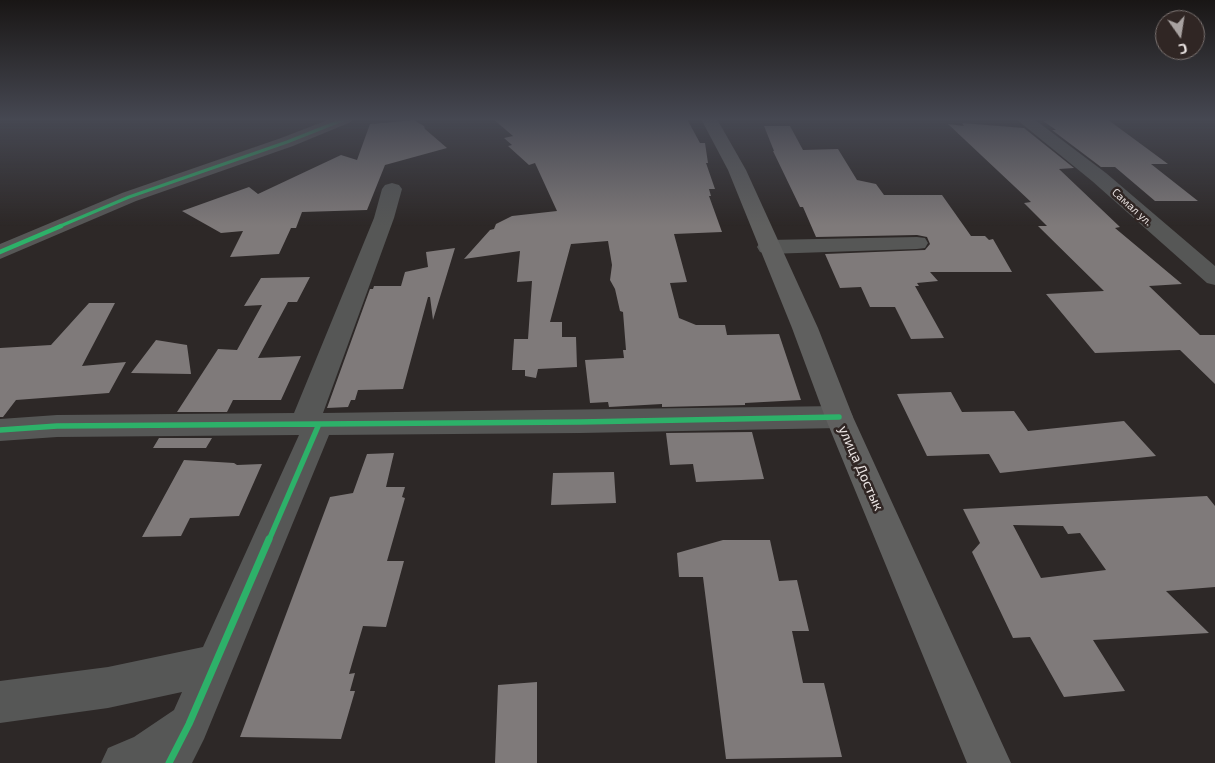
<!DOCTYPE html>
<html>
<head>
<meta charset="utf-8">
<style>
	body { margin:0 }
	#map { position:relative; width:1215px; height:763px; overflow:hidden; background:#2d2827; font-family:"Exo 2",sans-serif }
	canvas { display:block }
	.north { position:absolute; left:1155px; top:10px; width:50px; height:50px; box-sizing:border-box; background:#302624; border:1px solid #7a7270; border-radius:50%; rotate:167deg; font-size:14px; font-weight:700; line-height:20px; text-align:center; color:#eae3e2 }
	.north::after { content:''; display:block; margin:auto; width:18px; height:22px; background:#a8a2a1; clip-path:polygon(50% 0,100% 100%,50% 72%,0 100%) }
</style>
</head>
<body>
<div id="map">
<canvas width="1215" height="763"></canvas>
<div class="north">С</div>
</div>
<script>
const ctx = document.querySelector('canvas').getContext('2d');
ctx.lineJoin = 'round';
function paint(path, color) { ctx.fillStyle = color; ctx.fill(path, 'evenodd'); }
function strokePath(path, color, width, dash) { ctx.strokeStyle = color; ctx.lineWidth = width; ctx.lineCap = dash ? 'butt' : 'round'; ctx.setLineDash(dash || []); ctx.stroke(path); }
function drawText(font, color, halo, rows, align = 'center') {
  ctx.font = font + ' "Exo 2",sans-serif'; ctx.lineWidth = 5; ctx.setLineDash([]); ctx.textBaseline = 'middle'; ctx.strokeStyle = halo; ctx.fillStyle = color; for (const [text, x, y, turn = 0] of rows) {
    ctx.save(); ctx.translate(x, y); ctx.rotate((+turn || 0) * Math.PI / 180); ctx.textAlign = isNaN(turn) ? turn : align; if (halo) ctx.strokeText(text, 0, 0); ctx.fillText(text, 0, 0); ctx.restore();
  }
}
const building = new Path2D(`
	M493,119H687L700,143H705L708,163H706L715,189H709L711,196H709L722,232L674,234L687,282L670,283L679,318L696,325H725L727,335L779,334L801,400L745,403V405L662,407V404L609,407L608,402L590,403L585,360L624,358L623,350H626L623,312L620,311L615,289L610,280L612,265L608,241L571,244L550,322H562V337H576L577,367L538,369L536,378L525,376V370H512L514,339H528L532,281L517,282L520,251L464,259L490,230L494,229L496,224L512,216L557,211L535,163L529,165L508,146L512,145L504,138L513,136Z
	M1048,119H1107L1168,164H1151L1198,201H1155L1115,167H1101L1052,130H1056L1043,121L1050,120Z
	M414,120L424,126L425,129L447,148L385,165L367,210L302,212L296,228H291L279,254L230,257L243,231L221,233L182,211L249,187L258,194L341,155L357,160L370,124Z
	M962,123L1024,128L1074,168L1059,169L1120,227L1115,228L1182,284L1149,286L1200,335H1215V384L1180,350L1095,353L1046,294L1104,291L1038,226H1047L1024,203L1031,202L948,124L964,126Z
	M764,126H790L803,150L838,149L857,180L876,184L884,195H942L971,236H985L989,240L993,239L1012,272H930L938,281L917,283L919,286H915L944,338L911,339L895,307H870L861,287L840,288L825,254L925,250L930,244L927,237L917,235L816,237L803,207H800L773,151H774Z
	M455,248L433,320L430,297H428L403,389L358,390L355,400H351L348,407L327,408L370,289H373L374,286H401L405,272L428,267L426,252Z
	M310,277L297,302H288L258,358L301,356L281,400H233L227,412H177L218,349L237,350L262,305L244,306L261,278Z
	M89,303H115L82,366L126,362L109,393L16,400L3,417H0V348L51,345Z
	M156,340L187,345L191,374L131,373Z
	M951,392L962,412L1014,411L1028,431L1124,421L1156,456L1000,473L989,454L927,456L897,394Z
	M752,432L764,479L696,482L693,464L670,465L666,433Z
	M159,438H212L206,448H153Z
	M394,453L386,487H405L402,497L405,498L387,561H404L386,627L363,626L349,674L355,673L350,691H355L341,739L240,737L330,497L353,493L367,454Z
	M184,460L234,463L237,465L262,464L239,516L190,518L181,536L142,537Z
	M614,472L616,503L551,505L553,473Z
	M1207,496L1215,506V587L1166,591L1209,633L1093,640L1125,691L1064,697L1030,637L1013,638L972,552L980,543L963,509ZM1013,525L1063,526L1068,534L1080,533L1106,570L1041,578Z
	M723,540H770L779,581L797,580L809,631H792L803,683H824L842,757L726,759L703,577H679L677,553Z
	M537,682V763H495L498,685Z`);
const street = new Path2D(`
	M330,119H353L351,122L293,146L136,201L0,259V244L122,193L281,138Z
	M1016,119H1034L1106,173L1215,266V285L1207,283L1092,181Z
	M392,183L399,185L402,189L394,218L323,413L839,406L849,409L853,417L849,425L839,428L580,433L329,435L204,739L192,763H101L108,748L134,737L174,710L182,692L108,708L0,723V681L108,667L203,647L299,435L57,437L0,441V419L57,415L294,413L374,218L382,189L385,185Z
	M917,237L925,238L928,243L925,248L917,249L768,254L760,252L757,247L760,242L768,240Z`);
const secondary = new Path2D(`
	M701,119H717L746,170L818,328L853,417L1011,763H967L825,417L792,328L728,170Z`);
const cyclewayFar3 = new Path2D(`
	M58,227L129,197L287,142L345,119`);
const cyclewayFar2 = new Path2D(`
	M0,252L61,226`);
const cyclewayFar1 = new Path2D(`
	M0,430L57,426L580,422L839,417
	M269,540L319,424`);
const cycleway = new Path2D(`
	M169,763L189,724L269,539`);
const farStreetnames = [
	["Самал ул.",1132,207,42]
];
const streetNames = [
	["улица Достык",861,468,66]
];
paint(building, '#7f7a7a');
paint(street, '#565756');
paint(secondary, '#60605f');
strokePath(cyclewayFar3, '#2db169', 3);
strokePath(cyclewayFar2, '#2db169', 4.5);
strokePath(cyclewayFar1, '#2db169', 5.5);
strokePath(cycleway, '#2db169', 7);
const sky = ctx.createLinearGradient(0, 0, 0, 226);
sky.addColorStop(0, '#191615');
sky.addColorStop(0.53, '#464852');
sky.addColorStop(1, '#46485200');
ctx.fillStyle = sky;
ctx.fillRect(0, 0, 1215, 226);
drawText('11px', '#eae3e2', '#302624', farStreetnames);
drawText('14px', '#eae3e2', '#302624', streetNames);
</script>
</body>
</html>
